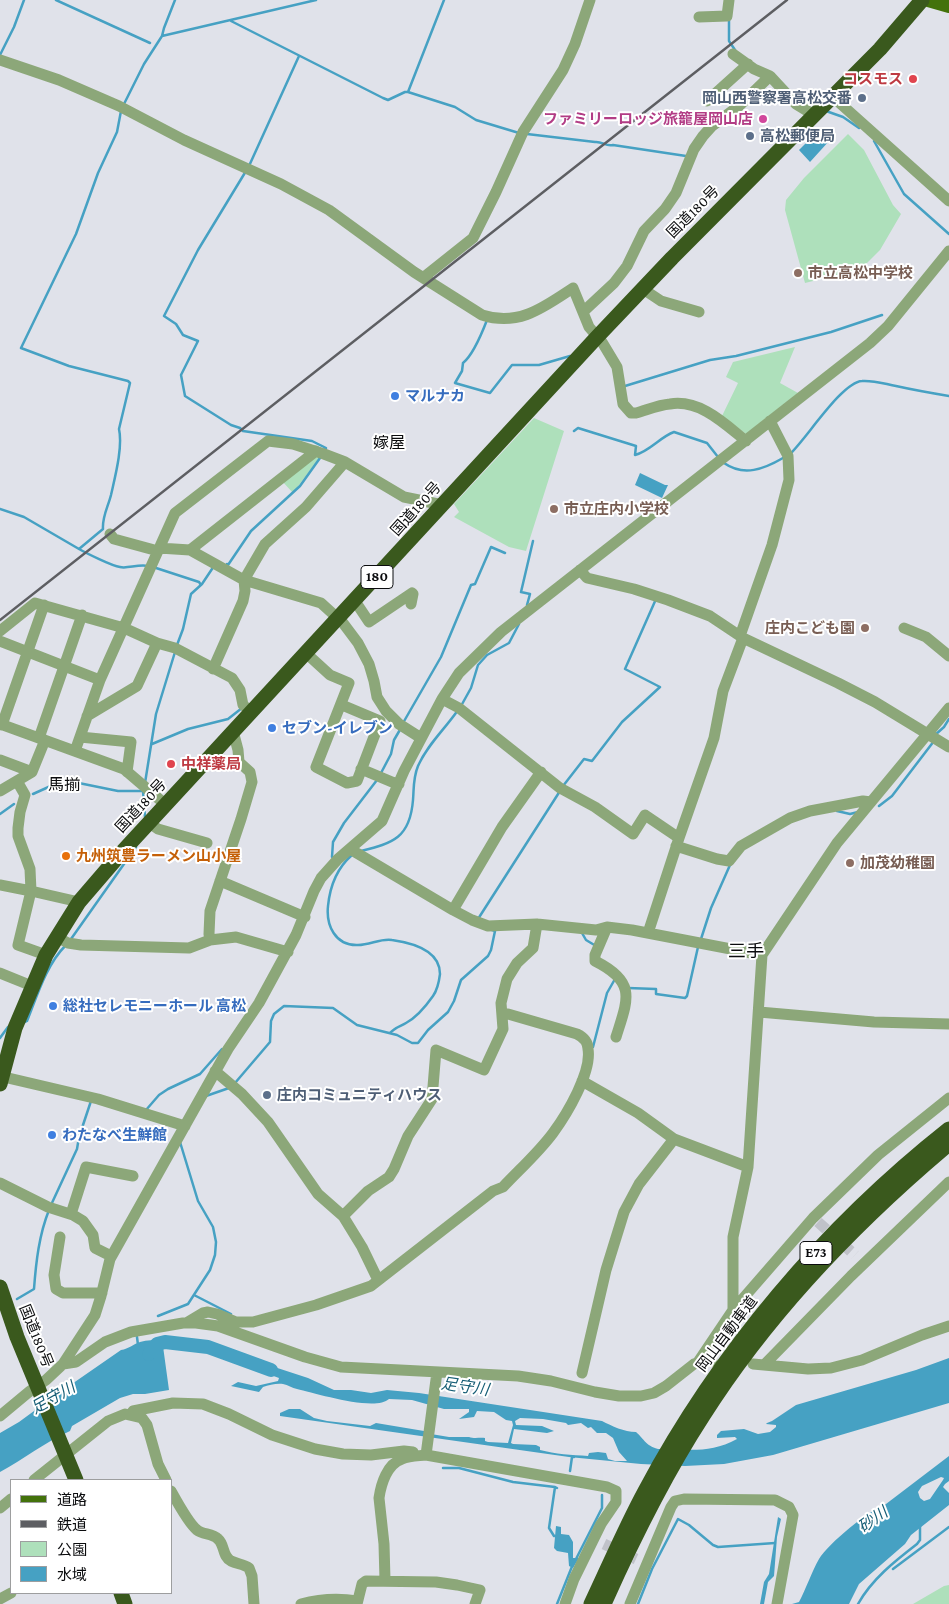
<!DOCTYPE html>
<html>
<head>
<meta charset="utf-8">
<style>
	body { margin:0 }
	#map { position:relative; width:949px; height:1604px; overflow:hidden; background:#e0e2ea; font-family:"Crimson Pro","Noto Sans JP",serif }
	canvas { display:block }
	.legend { position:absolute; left:10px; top:1479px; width:162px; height:115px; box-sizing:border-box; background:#fff; border:1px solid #9d9e9f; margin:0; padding:6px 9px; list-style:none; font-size:15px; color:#0b0c0e }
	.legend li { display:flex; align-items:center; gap:10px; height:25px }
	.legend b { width:25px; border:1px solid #9d9e9f }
</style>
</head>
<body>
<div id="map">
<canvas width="949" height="1604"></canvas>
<ul class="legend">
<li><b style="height:6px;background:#43720b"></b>道路</li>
<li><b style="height:6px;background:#5d5e62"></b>鉄道</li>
<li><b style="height:14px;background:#aee0bb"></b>公園</li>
<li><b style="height:14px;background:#46a1c3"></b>水域</li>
</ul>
</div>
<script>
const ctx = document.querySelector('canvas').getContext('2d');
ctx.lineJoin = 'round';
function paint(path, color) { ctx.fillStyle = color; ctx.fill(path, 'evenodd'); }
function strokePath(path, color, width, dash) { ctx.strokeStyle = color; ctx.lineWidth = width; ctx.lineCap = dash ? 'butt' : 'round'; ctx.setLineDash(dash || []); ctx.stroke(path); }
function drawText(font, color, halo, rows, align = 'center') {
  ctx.font = font + ' "Crimson Pro","Noto Sans JP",serif'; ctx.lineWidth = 4; ctx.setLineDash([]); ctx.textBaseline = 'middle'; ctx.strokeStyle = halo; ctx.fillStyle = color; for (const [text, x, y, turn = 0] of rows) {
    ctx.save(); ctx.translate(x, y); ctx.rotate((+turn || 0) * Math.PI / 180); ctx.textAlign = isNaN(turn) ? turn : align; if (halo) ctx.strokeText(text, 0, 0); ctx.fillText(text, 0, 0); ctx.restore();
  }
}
const green = new Path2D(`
	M848,134L864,150L893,205L901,214L880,250L861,269L805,283L785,210L786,200L804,178Z
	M795,347L780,383L798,393L746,434L722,416L738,383L726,377L733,362Z
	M534,418L564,431L526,551L509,547L454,517L459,512L454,504Z
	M313,457H320L293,493L282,481Z
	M949,1585V1604H913L944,1586Z`);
const water = new Path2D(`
	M820,129L830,140L810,162L799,150Z
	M640,473L665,485H668L662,498L635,485Z
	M162,1339L169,1390L145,1394H133L120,1398L72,1426L70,1431C45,1442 24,1459 0,1472V1433L19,1422L34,1411L35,1408L56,1395L121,1350C129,1349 133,1344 140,1342C147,1340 155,1340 162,1339Z
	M949,1358V1403L773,1455L724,1464L685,1466L641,1464L569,1457L280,1416V1413L289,1409H300L314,1418L327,1421L370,1426L376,1423L424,1431L425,1433L449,1437H469C475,1439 480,1437 485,1438V1441L488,1442L508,1443L513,1425L512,1421L506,1420L494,1412L477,1411L474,1417L459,1419L469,1412V1409H444L412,1400L389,1399C375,1412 315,1393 297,1389C292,1388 288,1385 283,1384C277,1383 269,1385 263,1387L259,1392L231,1386L238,1382L256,1386L278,1381L279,1378L257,1370L253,1365L256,1361L308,1378L334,1390H351L371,1393L387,1390L419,1393L602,1421C612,1426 624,1432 636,1432C645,1440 645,1445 658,1449C688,1449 710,1454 737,1439L735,1437L717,1438V1435L721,1431L744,1429L758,1434L770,1432L776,1427V1425L766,1424L767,1423L772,1421L796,1405L916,1370ZM520,1418L543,1419L566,1423L568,1425L581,1423L588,1428L591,1427L597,1433H606L613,1438L619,1452L627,1461H615L608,1459L606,1453L598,1452L589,1453L588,1456C572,1455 555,1454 540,1450V1447L536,1445L513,1444L511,1443L514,1429L547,1433L554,1431L542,1426L516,1425L515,1421Z
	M949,1456V1481L945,1484L943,1487L949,1493V1505L911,1535L905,1544L859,1584L849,1604H792L799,1602C806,1589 812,1571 819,1559C829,1543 869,1510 886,1504ZM941,1477L944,1478L943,1480L930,1499L924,1501L920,1498L918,1492L922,1486Z
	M778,1517L781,1519L777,1537L774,1576L768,1582L764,1604H760L764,1582L769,1574Z
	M556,1526L561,1527V1534L569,1535L573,1542V1558H579L573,1568L569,1566L568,1553L557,1551L554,1548Z`);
const stream = new Path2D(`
	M56,0L150,43
	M729,20V41L735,50
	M231,21L383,98L388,100L405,92H408L455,107L476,120L519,133
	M162,36L164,28L175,0
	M0,55L14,27L24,0
	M408,92L444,0
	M124,104L144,64L162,36L316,0
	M121,111L117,132L98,173L76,234L21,348L69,366L128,381L130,383L119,429C123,447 115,477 111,495C108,507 102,517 103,529L79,549C86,553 112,566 120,567C127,569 138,564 148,566
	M826,111L843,117L859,128
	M527,134L595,142C602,141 606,147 613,145L686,156
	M874,141L904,194L949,234
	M249,166L299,56
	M246,171L198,250L164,316L176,324L183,335L198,341L181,375L185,396L231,425L240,428L243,431L312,441L326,448L324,451
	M487,320C482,333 473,355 463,363L462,371L455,383L490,393L512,365H539L570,356
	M625,386L710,360L736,356L831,332L882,315
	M574,431L578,428L636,446L635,455C650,451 660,437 674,432L707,443L718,457
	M790,454C807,438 842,382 862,381C873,380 885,384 896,386C914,390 931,393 949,396
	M724,463C744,477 764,469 783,458
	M0,509L24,517L79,549
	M227,564L228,565L251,531L300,486L320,458
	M153,567L199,582L201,585
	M527,605L530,594L521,592L533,541
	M177,645L183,629L191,594L202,584L214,566
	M461,706L471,688L478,665L487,655L509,643L519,624
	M403,723L441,657L471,585L475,584L491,547L505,553
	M935,735L944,727L949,719
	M152,744L188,729L228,719L242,708
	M381,773L391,754L394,740L401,728
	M145,783L156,714L175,652
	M563,786L584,759L592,761L622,722L660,687L625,669L656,599
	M143,791L145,817
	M33,794L64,780L118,791H143
	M879,806L892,796L934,741
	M837,811L850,814L858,812
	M0,814L14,804
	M361,851C393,843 410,838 413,800C414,788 413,778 418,766C427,745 445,729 458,710
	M352,855C337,868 330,886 328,906C326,925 335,946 358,945C370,945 381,938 392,940C413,943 440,950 440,974C439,982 438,989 433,996C426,1006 417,1017 406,1023C401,1026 394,1028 390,1033
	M332,857L333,842L344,823L377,780
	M478,919L560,791
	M582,933L586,940L596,946
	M71,939L136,847
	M701,939L711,908L730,865
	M628,988L656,989V994L685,998L687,996L698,947
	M25,1022L27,1021C37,996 46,965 66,945
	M0,1038L8,1027
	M593,1047L607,993L615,979
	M235,1083L270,1042L271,1021L274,1014L284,1006L333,1008L357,1025L397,1035L412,1043H418L428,1030L448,1012L454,1001L461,980L488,956L491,950L495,931L492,930
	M206,1096L229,1088
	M146,1110L159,1095L168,1089L200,1074L222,1049
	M51,1205L77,1149L79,1137L91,1101
	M194,1295L231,1314
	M17,1299L34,1289C36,1262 39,1235 49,1210
	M158,1316L188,1304L210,1270L215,1255L216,1242L213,1227L198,1201L180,1142
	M137,1337L138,1345
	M443,1468H459L513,1482L555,1487
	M570,1471L572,1457H574
	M556,1536H554L549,1528L555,1487L557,1488
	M576,1559L602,1508V1495
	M893,1569L949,1527
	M557,1604L573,1564
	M638,1604L652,1569L678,1519L689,1525L713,1545L718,1547L775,1543
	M858,1604C872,1579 895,1561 917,1544L920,1540V1526`);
const river = new Path2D(`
	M149,1354L157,1344L165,1342L208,1347L271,1370`);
const minorTunnel = new Path2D(`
	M818,1222L855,1255
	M604,1544L636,1559`);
const minor = new Path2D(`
	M699,17L727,16L729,0
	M733,54L754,69L770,76
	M0,60L59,80L119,106L184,140L281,184L329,210L414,272L482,315C519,327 544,307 573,288L589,327L602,342L617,367L623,404L631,413H636C647,410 658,405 670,404C700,399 725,424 746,441
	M833,97L949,201
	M707,101L748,64
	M424,277L473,238L496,192L523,132L563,70L575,44L590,0
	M643,289L661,301L699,312
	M584,311L614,283L627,266L644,231L665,209L676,193L694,149L703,136L712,126L739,106L770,76L796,104L814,115
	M110,534L114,539L158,551
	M159,548L190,550L244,580L265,544L306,507L345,462
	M190,550L316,451
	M580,570L587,578L634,589L668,600L710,616L743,638L838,683L875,702L949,747
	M355,601L369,622L412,593L413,594L411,604
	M904,628L926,637L949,656
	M0,631L35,603L124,628L157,643L175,648L232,678L240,690L243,705L252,712
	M740,636L772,545L789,480L788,456L770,421
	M0,641L100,680
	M307,654L330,675L349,683L316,767L347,783L357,781L380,721L342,705
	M213,669L243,601L245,591L244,580L321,603L343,623L358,643L369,664L374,681L377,697L386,711L399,724L421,738
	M442,699L459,708L560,788L595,807L633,834L645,815L679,838
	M87,716L137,686L157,643
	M0,724L124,769L166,805
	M2,725L44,605
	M80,737L131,742L127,772
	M39,738L82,615
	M75,751L100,680L175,513L268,441L293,444L324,454L345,462L404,497L443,505
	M0,760L32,772L0,791
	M361,769L392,782L399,784
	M32,772L45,740
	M17,781L25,795L20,812L18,828V836L30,869L31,891L79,902
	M149,823L158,829L207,843
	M676,846L717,859L729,861L741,846L790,818L810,811L863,801L871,802
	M350,849L453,910L472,920L488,926L537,924L596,930L607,927L632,930L762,955
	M220,881L305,917
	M0,885L31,891L18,945L46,955
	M453,910L502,827L541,772
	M607,927L595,955V961C637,982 628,999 616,1037
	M648,933L679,838L714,738L723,691L743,638
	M57,937L68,943L81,945L189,948L210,940L236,937L288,952
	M210,940L209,934L210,911L241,819L252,782L250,772L239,762L238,750L233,731
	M0,973L32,986
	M759,1012L874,1022L949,1024
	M215,1071L242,1094L268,1122L318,1194L343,1216L362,1247L378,1280
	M0,1076L98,1099L185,1126
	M582,1081L638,1113L674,1139L748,1167
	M0,1183L48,1207L73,1215L83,1221L93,1235L95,1248L111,1256
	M71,1214L86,1167L133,1176
	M343,1216L368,1191L389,1177L394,1169L408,1136L432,1099L436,1050L484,1070L503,1029L501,1003L507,979L517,963L533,948L537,924
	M60,1237L54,1275L56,1289L63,1293H102
	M733,1310V1237L748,1167L762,955L837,843L949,708
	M188,1322L203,1313L208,1312L217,1314L236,1322H253L316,1305L371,1286L493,1191L503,1187C520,1169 539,1152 553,1133C567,1114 592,1072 588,1049C588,1042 583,1037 577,1034L508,1014H503
	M698,1362L733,1310L813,1218L878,1155L949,1098
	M63,1364L95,1315L101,1296L110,1259L228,1049L259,1003L296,935L314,891L321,878L338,859L382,821L404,771L442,699L459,673L501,632L870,343L888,326L949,251
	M753,1364L808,1369L831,1368L862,1360L922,1335L949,1326
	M764,1365L851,1276L949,1182
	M582,1373L606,1270L624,1212L639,1184L674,1139
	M130,1415L133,1411L173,1403L203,1404L229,1414L272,1435L315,1449L343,1454L371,1455L404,1451L413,1452
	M0,1416L30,1391L46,1380L63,1364L76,1362L105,1342L131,1332L183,1323H196L218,1326L305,1357L341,1367L518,1376L551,1381L595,1392L619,1396H641L654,1393L666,1386L694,1364L706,1360L712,1361
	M426,1455L437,1372
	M34,1480L108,1421L125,1414L142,1418L147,1425L158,1464L166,1480
	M171,1491C176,1500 189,1524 197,1530C203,1535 212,1533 218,1539C225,1545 222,1556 231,1561C237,1564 244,1564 249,1568L252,1576L254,1604
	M0,1508L11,1499
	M385,1580L384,1544L379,1498C381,1484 387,1464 402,1459C409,1456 418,1456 426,1455L607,1487L616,1491V1502L601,1524L574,1579L565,1604
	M0,1599L11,1593
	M301,1604C320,1599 338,1598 357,1601
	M357,1604L362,1584L366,1581L436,1582L457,1585L480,1590L475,1604
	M630,1604L671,1507L675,1501L684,1499L775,1500L789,1507L793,1515L777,1604`);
const major = new Path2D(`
	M928,0L949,6`);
const highway = new Path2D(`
	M0,1084L15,1028L46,955L79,902L122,852L597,337L672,258L880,49L922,0
	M0,1287L17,1337L76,1480
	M121,1593L125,1604
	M591,1604C609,1566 625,1528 645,1491C719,1352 825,1227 949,1129
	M604,1604C633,1539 664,1476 703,1416C769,1312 855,1223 949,1144`);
const rail = new Path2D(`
	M0,620L787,0`);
const markers = [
	[913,79,5,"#e0444e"],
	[862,98,5,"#5c6f8a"],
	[763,119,5,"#d1479c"],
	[750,136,5,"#5c6f8a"],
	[798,273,5,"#8d6e63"],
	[395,396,5,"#3f7fe0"],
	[554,509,5,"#8d6e63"],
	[865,628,5,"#8d6e63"],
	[272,728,5,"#3f7fe0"],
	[171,764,5,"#e0444e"],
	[66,856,5,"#e8710a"],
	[850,863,5,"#8d6e63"],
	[53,1006,5,"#3f7fe0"],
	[267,1095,5,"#5c6f8a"],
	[52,1135,5,"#3f7fe0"]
];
const shields = [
	[377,577,32],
	[816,1253,32]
];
const shieldNames = [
	["180",377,577],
	["E73",816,1253]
];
const healthNames = [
	["コスモス",903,79],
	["中祥薬局",181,764,"left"]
];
const serviceNames = [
	["岡山西警察署高松交番",852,98,"right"],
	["高松郵便局",760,136],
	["庄内コミュニティハウス",277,1095]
];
const hotelNames = [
	["ファミリーロッジ旅籠屋岡山店",753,119]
];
const streetNames = [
	["国道180号",693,212,-45],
	["国道180号",416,509,-48],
	["国道180号",141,806,-47],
	["岡山自動車道",727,1334,-53],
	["国道180号",36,1336,68]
];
const educationNames = [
	["市立高松中学校",808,273],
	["市立庄内小学校",564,509],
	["庄内こども園",855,628,"right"],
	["加茂幼稚園",860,863]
];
const shopNames = [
	["マルナカ",405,396],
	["セブン-イレブン",282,728],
	["総社セレモニーホール 高松",63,1006],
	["わたなべ生鮮館",62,1135]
];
const foodNames = [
	["九州筑豊ラーメン山小屋",76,856]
];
const neighbourhoodNames = [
	["嫁屋",389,443],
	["馬揃",64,785]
];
const waterNames = [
	["足守川",465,1387,8],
	["足守川",53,1398,-30],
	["砂川",873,1520,-35]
];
const quarterNames = [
	["三手",746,951]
];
paint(green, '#aee0bb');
paint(water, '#46a1c3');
strokePath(stream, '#46a1c3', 2.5);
strokePath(river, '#46a1c3', 14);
strokePath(minorTunnel, '#c0c2c9', 11, [11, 5.5]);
strokePath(minor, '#8ca779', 11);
strokePath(major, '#43720b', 14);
strokePath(highway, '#3a591d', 15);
strokePath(rail, '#5d5e62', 2.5);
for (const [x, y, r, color] of markers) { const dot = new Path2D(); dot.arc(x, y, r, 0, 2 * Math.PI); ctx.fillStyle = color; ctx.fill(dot); strokePath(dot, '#fff', 2); }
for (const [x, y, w] of shields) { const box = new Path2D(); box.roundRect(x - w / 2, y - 11.5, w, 23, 4); ctx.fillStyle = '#fff'; ctx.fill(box); strokePath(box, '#0b0c0e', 1); }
drawText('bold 14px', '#0b0c0e', null, shieldNames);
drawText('bold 15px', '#be3a42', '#fff', healthNames, 'right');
drawText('bold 15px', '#4e5e75', '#fff', serviceNames, 'left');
drawText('bold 15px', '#b23c85', '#fff', hotelNames, 'right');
drawText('15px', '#0b0c0e', '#fff', streetNames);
drawText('bold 15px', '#785e54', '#fff', educationNames, 'left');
drawText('bold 15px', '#366cbe', '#fff', shopNames, 'left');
drawText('bold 15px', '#c56008', '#fff', foodNames, 'left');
drawText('16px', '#0b0c0e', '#fff', neighbourhoodNames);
drawText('italic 16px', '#175e76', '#fff', waterNames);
drawText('18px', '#0b0c0e', '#fff', quarterNames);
</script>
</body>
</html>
